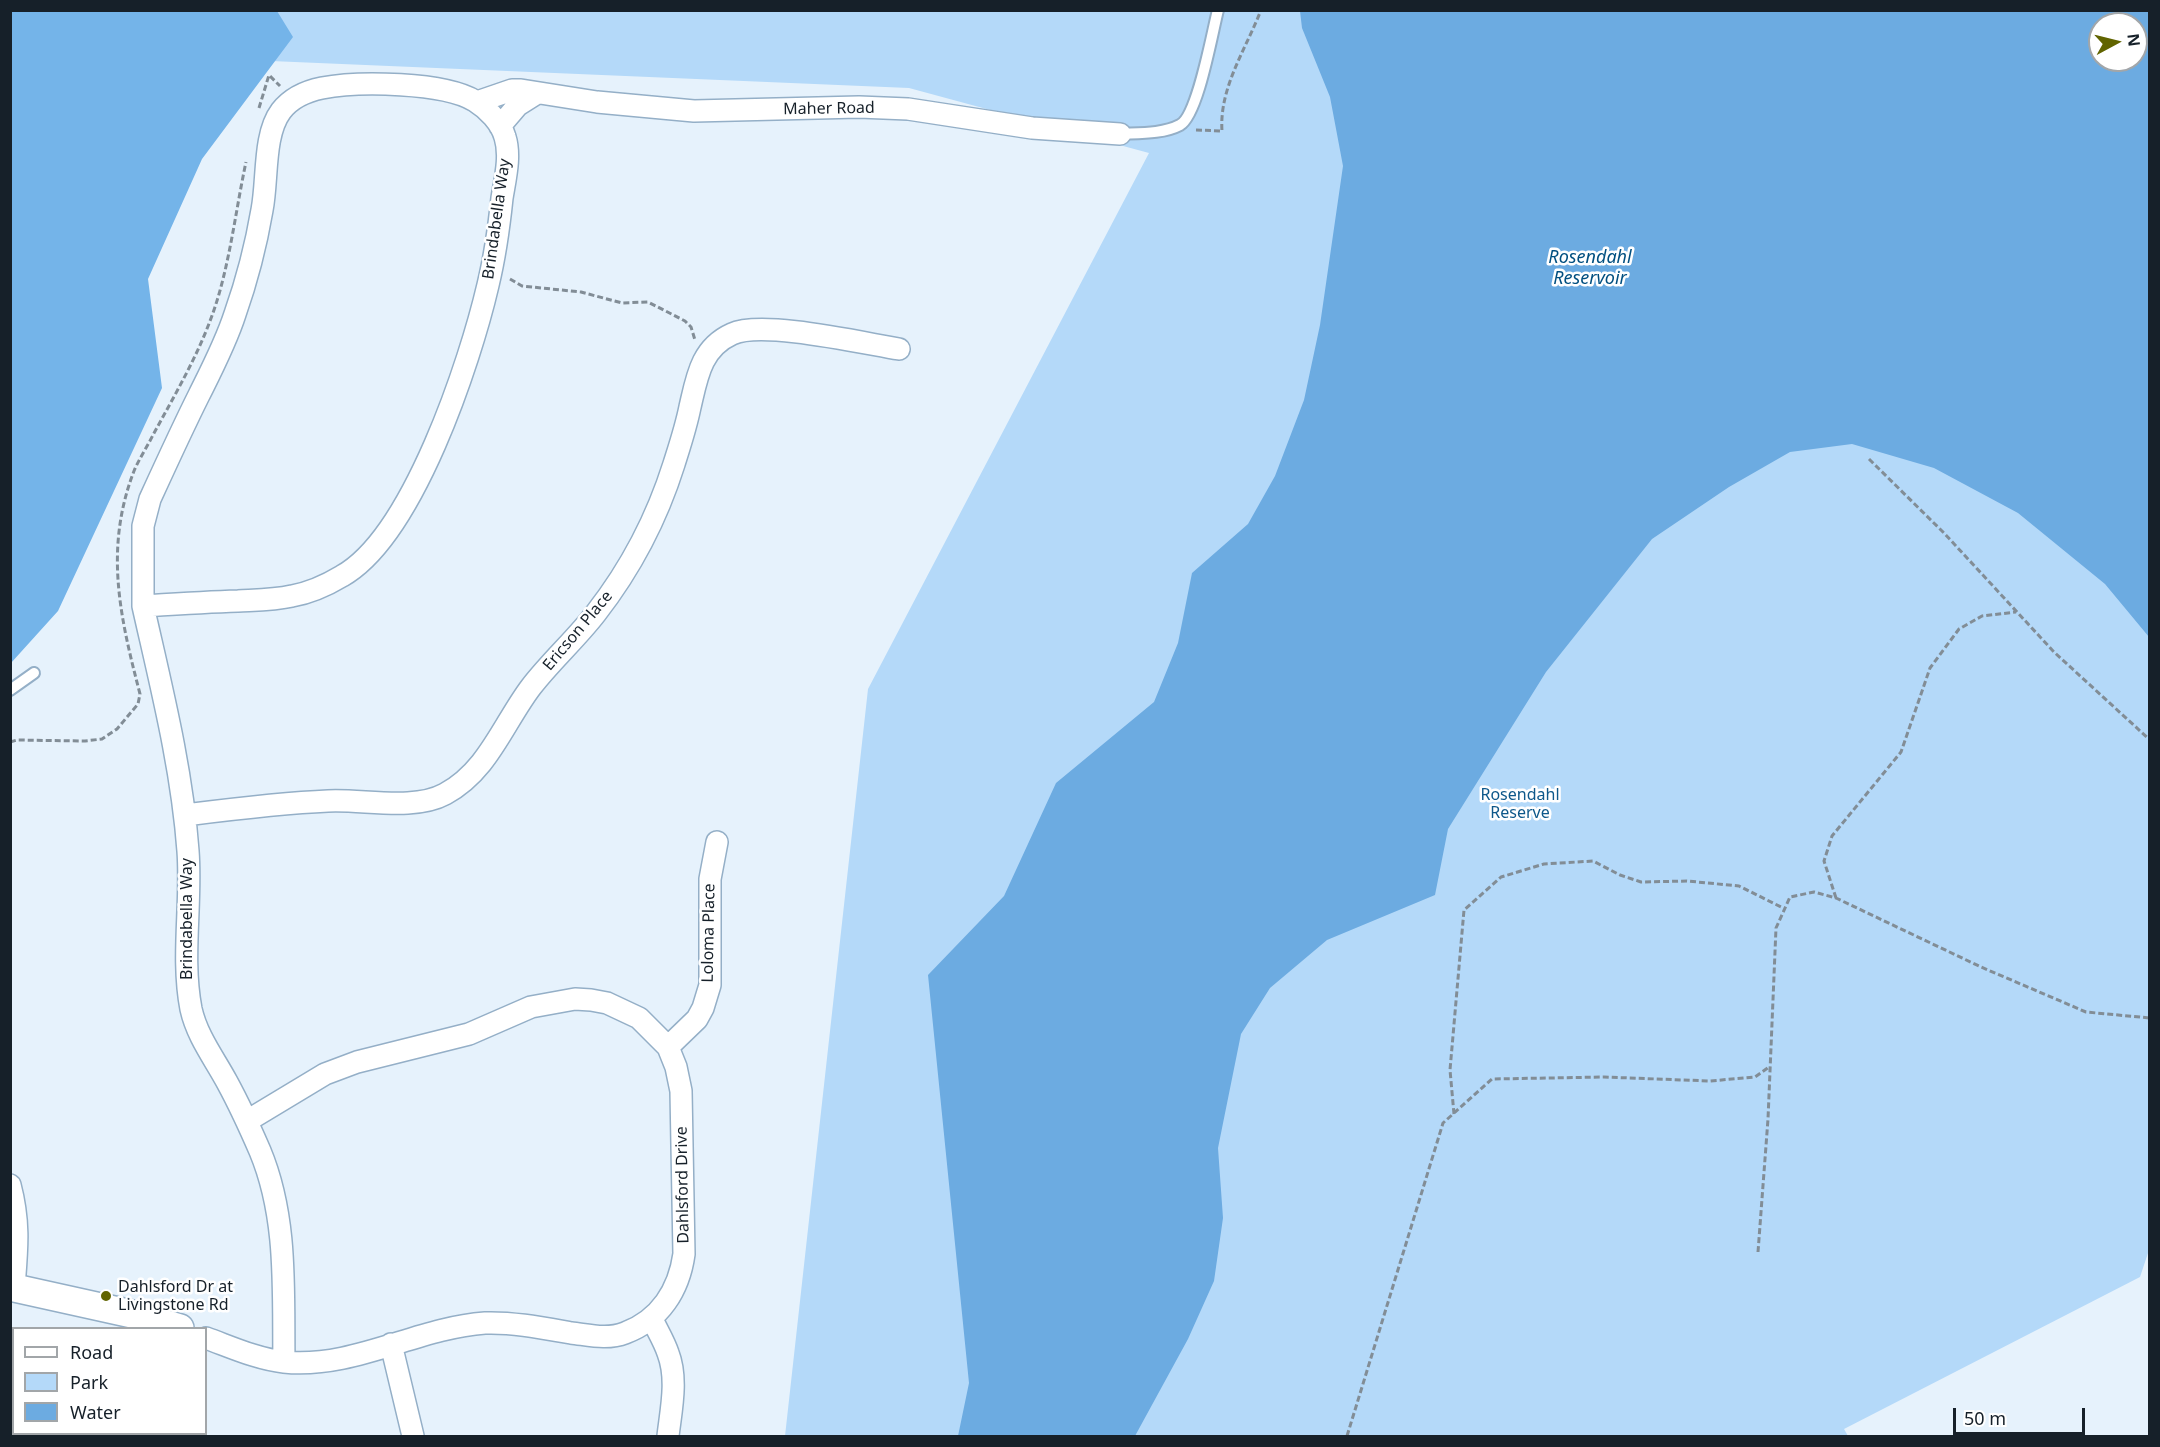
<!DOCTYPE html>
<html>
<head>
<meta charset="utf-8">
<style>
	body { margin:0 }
	#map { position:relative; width:2160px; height:1447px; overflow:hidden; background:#e6f2fc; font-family:"Noto Sans",sans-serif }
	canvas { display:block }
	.frame { position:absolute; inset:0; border:12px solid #162029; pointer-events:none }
	.legend { position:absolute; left:12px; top:1327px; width:195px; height:108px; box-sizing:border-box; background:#fff; border:2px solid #a2a6a9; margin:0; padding:8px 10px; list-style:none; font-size:18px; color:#162029 }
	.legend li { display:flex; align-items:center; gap:12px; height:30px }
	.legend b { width:30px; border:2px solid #a2a6a9 }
	.north { position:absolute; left:2088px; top:12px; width:60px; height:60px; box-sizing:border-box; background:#fff; border:2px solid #a2a6a9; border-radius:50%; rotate:83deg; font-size:16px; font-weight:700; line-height:24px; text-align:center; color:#162029 }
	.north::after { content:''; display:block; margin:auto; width:21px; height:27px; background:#616400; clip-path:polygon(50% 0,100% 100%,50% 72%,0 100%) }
	.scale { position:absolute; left:1953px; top:1408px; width:132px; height:27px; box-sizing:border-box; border:3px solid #162029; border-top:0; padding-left:8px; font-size:18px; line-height:21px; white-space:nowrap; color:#162029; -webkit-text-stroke:4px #fff; paint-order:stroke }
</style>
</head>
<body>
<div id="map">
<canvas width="2160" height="1447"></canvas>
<div class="frame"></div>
<ul class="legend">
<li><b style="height:8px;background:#fff"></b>Road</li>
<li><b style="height:16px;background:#b4d9f9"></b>Park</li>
<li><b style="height:16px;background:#6cabe1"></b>Water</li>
</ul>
<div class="north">N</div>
<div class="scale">50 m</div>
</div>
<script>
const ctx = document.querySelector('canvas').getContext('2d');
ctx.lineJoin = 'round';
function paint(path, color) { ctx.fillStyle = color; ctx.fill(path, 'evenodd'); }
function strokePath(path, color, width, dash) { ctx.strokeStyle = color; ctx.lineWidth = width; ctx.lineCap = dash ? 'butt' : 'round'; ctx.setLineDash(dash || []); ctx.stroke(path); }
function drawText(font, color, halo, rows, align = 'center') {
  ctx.font = font + ' "Noto Sans",sans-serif'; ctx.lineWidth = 5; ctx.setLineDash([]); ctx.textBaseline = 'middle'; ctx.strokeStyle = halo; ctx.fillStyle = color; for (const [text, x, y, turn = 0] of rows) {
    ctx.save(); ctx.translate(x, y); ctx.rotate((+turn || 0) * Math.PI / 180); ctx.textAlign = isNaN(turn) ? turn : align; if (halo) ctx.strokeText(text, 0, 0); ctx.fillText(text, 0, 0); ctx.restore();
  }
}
const green = new Path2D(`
	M11,10L2149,11L2150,1247L2140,1277L1844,1429L1848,1436H785L868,689L1149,153L909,88L11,50ZM2100,24H2136V60H2100Z`);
const forest = new Path2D(`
	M11,10L277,11L293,37L202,159L148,279L162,388L58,611L11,663Z`);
const water = new Path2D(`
	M1300,11H2149V637L2105,584L2018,513L1934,468L1852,444L1790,452L1729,487L1652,539L1546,672L1448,829L1435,895L1327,940L1270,988L1241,1034L1218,1148L1223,1218L1214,1281L1188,1339L1135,1436H958L969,1383L928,975L1004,896L1056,783L1154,702L1178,643L1192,573L1248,524L1275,476L1304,400L1320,325L1343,166L1330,97L1302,28ZM2100,24H2136V60H2100Z`);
const path = new Path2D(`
	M259,108L269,75L280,86
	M1196,130L1222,131C1219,88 1246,49 1261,10
	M510,279L522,286L581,292L622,303L648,302L685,321L691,327L695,340
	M1869,459L1944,533L2054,652L2150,740
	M10,742L17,740L85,741L102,739L117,729L138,704L140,694C120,617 104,549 134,471C139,459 147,447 153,435C173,398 195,361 210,321C229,272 235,213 246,162
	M1836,898L1824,861L1832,836L1901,752L1930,668L1959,629L1982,616L2016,612
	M1454,1114L1450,1070L1464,910L1501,877L1544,864L1593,861L1620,875L1641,882L1687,881L1739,886L1785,909
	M1758,1252L1768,1119L1776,928L1790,897L1814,892L1836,898L1981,967L2086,1012L2150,1018
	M1347,1436L1443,1123L1492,1079L1604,1077L1710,1081L1755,1077L1769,1067`);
const service = new Path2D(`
	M1120,134C1138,133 1163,134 1180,125C1198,115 1212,33 1218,10
	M10,690L34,673`);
const minor = new Path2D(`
	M477,102L512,90H521L597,102L694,111L859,107L908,109L1032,128L1120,134
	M500,126L518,105L537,93
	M143,606V526L150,499C166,464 182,429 199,395C212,369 226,342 235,314C247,280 256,245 262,210C268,180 263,135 281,111C291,98 307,91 322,88C358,81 444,82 475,101C488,109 501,123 505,137C511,156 505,179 502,198C499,227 495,256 488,285C470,362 413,536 342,576C327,585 309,593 292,596C274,600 256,600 238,601C206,602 175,604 143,606C161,686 182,768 188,851C192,903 181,957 191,1009C197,1036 214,1058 227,1082C239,1104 250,1128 260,1151C288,1218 283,1291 284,1362
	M185,815C233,809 280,803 328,801C363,799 414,811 445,794C488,771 503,724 531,687C551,661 576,639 596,613C631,568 657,518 674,464C680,445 686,427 690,407C697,377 701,348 732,334C762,320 862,343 899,349
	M668,1047L697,1019L703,1008L710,985V879L717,842
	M10,1185C20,1223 17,1249 14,1287
	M652,1319C657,1330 664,1341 668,1353C678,1379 671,1410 668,1436
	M206,1338C231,1347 257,1359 284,1362C354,1369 416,1328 485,1323C513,1322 543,1328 571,1333C589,1335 607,1340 625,1333C660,1320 679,1290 684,1254L681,1091L676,1067L668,1047L639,1018L607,1003L591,1000L575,999L531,1007L469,1034L357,1062L325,1074L247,1121
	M391,1344L413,1436`);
const tertiary = new Path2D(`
	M10,1287L132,1314L180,1328
	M165,1434V1436`);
const markers = [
	[106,1296,6,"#616400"]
];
const streetNames = [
	["Maher Road",829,109,-1],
	["Brindabella Way",497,219,-82],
	["Ericson Place",578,631,-50],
	["Brindabella Way",187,919,-90],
	["Loloma Place",709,933,-89],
	["Dahlsford Drive",683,1185,-91]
];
const parkNames = [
	["Rosendahl",1520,795],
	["Reserve",1520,813]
];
const poiNames = [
	["Dahlsford Dr at",118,1287],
	["Livingstone Rd",118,1305]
];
const waterNames = [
	["Rosendahl",1590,258],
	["Reservoir",1590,279]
];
paint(green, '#b4d9f9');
paint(forest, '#74b4e9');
paint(water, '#6cabe1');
strokePath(service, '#94afc7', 14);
strokePath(minor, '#94afc7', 24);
strokePath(tertiary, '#94afc7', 30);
strokePath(path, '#828d96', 3, [6, 3]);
strokePath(service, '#fff', 10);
strokePath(minor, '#fff', 21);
strokePath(tertiary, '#fff', 27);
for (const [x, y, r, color] of markers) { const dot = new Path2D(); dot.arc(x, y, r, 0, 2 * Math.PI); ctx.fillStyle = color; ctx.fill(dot); strokePath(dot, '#fff', 2); }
drawText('16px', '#162029', '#fff', streetNames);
drawText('16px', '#0e588a', '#fff', parkNames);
drawText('16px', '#162029', '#fff', poiNames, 'left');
drawText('italic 18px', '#004f80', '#fff', waterNames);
</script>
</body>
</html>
